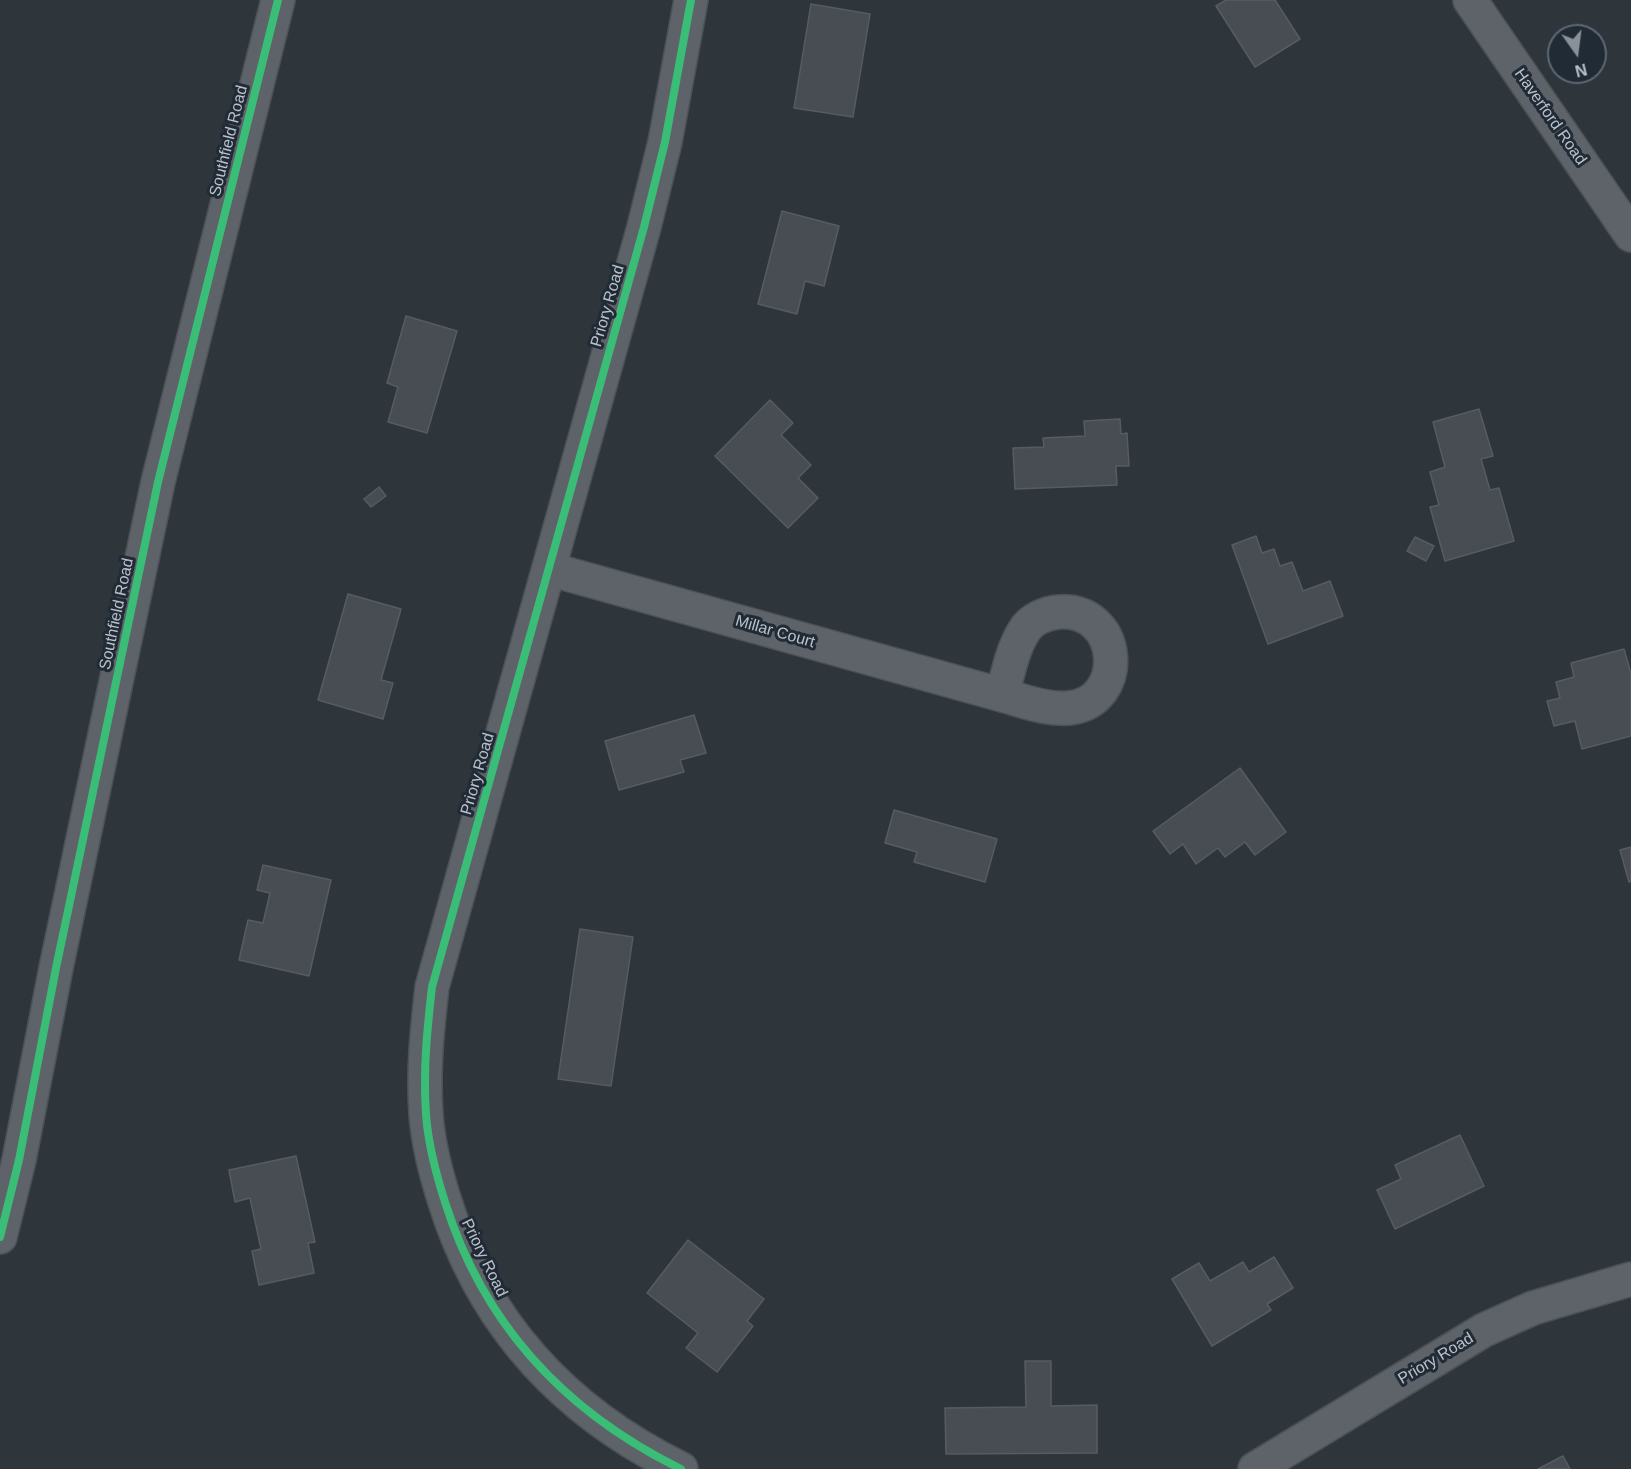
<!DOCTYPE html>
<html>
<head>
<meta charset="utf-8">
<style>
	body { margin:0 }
	#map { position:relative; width:1631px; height:1469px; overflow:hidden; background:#2e353b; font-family:Helvetica,sans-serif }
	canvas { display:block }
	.north { position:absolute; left:1547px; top:24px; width:60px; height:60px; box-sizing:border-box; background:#212b36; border:2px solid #5e6772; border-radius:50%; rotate:166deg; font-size:16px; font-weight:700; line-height:24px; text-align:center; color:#bac1cb }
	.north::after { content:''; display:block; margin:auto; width:21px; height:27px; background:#899099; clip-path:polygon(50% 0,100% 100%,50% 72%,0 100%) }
</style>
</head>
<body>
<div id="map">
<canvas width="1631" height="1469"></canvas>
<div class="north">N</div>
</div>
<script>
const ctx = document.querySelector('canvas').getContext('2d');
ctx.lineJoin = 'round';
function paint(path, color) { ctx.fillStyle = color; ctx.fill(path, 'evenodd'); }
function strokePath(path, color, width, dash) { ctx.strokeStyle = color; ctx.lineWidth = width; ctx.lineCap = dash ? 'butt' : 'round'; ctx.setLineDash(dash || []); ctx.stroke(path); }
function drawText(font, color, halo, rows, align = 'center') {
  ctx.font = font + ' Helvetica,sans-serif'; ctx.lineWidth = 6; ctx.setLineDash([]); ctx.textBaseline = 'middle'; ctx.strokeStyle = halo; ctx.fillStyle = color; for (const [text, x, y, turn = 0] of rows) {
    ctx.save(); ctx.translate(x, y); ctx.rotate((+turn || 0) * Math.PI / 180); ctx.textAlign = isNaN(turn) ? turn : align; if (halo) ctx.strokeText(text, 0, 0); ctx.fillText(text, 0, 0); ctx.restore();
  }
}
const building = new Path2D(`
	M1226,0H1275L1300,39L1255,67L1216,6Z
	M811,4L870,14L853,117L794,108Z
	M782,211L839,226L824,286L805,281L797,314L758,304Z
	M406,316L457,331L427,433L388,422L398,387L387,383Z
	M770,400L793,423L781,435L811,465L798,478L818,498L788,528L715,456Z
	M1479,409L1493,456L1481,459L1490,490L1499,488L1514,541L1445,561L1430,507L1439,505L1430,472L1445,467L1433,422Z
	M1120,419L1121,434L1127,433L1129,466H1116L1117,485L1015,489L1013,448L1044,447L1043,438L1085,436L1084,421Z
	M379,487L386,496L371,507L364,499Z
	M1256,536L1262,553L1274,549L1280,566L1292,562L1303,591L1330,581L1343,616L1268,644L1232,545Z
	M1415,537L1434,546L1426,561L1407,551Z
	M348,594L401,609L381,680L393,683L383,719L318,700Z
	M1624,649L1631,674V736L1582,749L1575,721L1554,726L1547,701L1560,698L1556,682L1574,677L1571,663Z
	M694,715L706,753L680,760L684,772L619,790L605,741Z
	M1240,768L1286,832L1255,855L1245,842L1225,857L1218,848L1196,864L1183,844L1170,854L1153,831Z
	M894,810L997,839L985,882L914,862L917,852L885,843Z
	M1631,847V881L1629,882L1620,850Z
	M263,865L331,880L309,976L239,960L248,920L263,923L270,893L257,890Z
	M580,929L633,937L611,1086L558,1079Z
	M1460,1135L1484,1186L1395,1229L1377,1190L1401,1179L1395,1165Z
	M296,1156L315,1242L308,1243L314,1273L259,1285L252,1251L261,1249L250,1198L235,1202L229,1170Z
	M688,1240L764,1299L747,1321L753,1326L717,1372L686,1348L698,1333L647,1293Z
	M1274,1257L1293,1288L1267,1304L1271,1310L1212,1346L1172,1279L1199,1263L1210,1281L1243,1262L1249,1272Z
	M1025,1361H1051V1406L1097,1405V1453L946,1454L945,1408L1026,1407Z
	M1563,1456L1570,1469H1538Z`);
const minor = new Path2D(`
	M1470,0L1631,235
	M549,569L1002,695C1024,701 1047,710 1069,708C1129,702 1123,608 1059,612C1046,613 1031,619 1024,631C1012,650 1008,674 1002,695
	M0,1237L19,1160L56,968L158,482L278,0
	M681,1469C565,1412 484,1326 445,1202C436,1174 428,1144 426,1114C423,1070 427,1031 432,987L644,227L665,142L691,0
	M1255,1469L1484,1330L1533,1308L1631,1279`);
const cycleway = new Path2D(`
	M0,1237L19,1160L56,968L158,482L278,0
	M681,1469C565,1412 484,1326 445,1202C436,1174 428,1144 426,1114C423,1070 427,1031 432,987L644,227L665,142L691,0`);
const streetNames = [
	["Haverford Road",1550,117,55],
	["Southfield Road",229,141,-76],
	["Priory Road",608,306,-74],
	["Southfield Road",117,614,-78],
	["Millar Court",775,632,16],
	["Priory Road",478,774,-74],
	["Priory Road",484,1258,64],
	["Priory Road",1436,1359,-31]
];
paint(building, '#474d53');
strokePath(building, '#575c63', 1.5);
strokePath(minor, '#4c5156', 36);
strokePath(minor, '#5e6269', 33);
strokePath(cycleway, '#3abd76', 8);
drawText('16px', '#bac1cb', '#212b36', streetNames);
</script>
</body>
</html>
